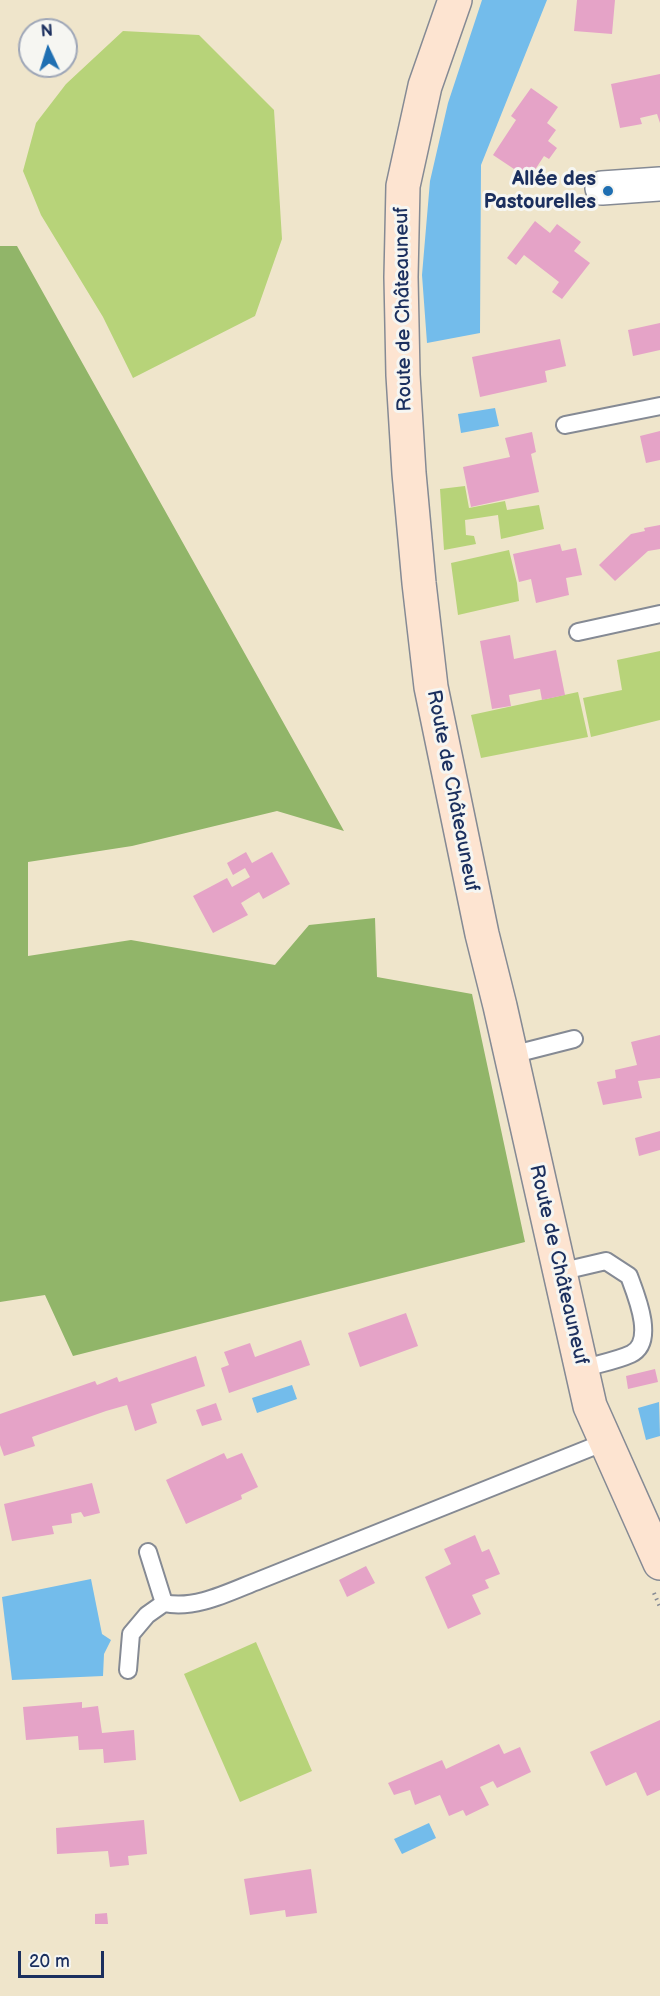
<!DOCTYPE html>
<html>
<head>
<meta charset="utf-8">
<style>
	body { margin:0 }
	#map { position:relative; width:660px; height:1996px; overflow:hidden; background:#efe5cb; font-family:"Balsamiq Sans",sans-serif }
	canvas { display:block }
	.north { position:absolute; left:18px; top:18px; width:60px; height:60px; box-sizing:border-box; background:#f6f6f2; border:2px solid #9ea6b7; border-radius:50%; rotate:356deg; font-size:16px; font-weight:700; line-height:24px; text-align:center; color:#1b2f5e }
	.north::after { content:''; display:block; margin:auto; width:21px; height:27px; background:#1f6fb2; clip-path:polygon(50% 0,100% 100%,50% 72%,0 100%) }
	.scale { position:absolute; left:18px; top:1951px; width:86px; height:27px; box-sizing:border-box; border:3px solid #1b2f5e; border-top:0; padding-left:8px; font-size:18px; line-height:21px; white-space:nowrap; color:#1b2f5e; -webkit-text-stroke:4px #f6f6f2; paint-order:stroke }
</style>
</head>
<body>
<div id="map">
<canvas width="660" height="1996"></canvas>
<div class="north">N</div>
<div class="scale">20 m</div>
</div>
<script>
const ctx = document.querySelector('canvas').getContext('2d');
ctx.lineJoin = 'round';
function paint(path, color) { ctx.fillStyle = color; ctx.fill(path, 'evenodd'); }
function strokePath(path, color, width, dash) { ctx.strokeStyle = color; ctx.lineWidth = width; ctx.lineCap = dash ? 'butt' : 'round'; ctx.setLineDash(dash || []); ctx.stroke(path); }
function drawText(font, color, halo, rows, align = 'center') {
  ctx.font = font + ' "Balsamiq Sans",sans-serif'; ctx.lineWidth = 6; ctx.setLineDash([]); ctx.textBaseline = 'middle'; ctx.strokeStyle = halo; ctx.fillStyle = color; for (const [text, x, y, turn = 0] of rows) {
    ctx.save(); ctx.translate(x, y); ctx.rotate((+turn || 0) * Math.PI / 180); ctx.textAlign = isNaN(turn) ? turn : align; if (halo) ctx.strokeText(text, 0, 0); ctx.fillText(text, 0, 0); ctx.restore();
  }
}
const green = new Path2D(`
	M123,31L199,35L274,110L282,239L255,316L133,378L103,317L41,215L23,171L36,123L66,84Z
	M465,486L469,508L505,501L507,510L539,505L544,529L501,539L498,515L465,520L466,535L474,536L476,544L444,550L440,489Z
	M509,550L517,583L519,601L458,615L451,563Z
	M660,651V720L591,737L583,698L622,690L617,660Z
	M578,692L588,737L481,758L471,715Z
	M256,1642L312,1771L240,1802L184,1674Z`);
const forest = new Path2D(`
	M0,246H17L344,831L277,811L132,846L28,862V956L131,940L275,965L309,925L375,918L377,977L472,994L525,1242L73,1356L45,1295L0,1302Z`);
const water = new Path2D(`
	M482,0H547L481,165L480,333L427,343L422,275L430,181L448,103Z
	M495,408L499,426L461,433L458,414Z
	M292,1385L297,1399L257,1413L252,1398Z
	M659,1402L660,1436L646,1440L638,1408Z
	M91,1579L102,1634L111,1640L104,1654L103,1676L12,1680L2,1597Z
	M429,1823L436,1838L402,1854L394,1839Z`);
const building = new Path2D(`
	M577,0H615L612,34L574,31Z
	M660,74V123L657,114L640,118L642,124L620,128L611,84Z
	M531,88L558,107L547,123L556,130L548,141L557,148L549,159L544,156L529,179L493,155L516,120L511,116Z
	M535,221L550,233L557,224L581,242L574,251L590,263L562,299L552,292L559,282L524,255L516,265L507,258Z
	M660,323V350L633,356L628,330Z
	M560,339L566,366L545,371L547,382L480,397L472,357Z
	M660,431V460L646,463L640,436Z
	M532,432L536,452L531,454L539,492L471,507L463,467L510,457L505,438Z
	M660,525V549L648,551L615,581L599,565L631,534L645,531L644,528Z
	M560,544L562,551L576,548L582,575L566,578L569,595L536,603L531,579L519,582L513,554Z
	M510,635L514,659L556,650L565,695L542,700L540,689L509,695L511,706L492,709L480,641Z
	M246,852L252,863L272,852L290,884L263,899L259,892L241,903L248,915L213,933L193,896L227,878L232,887L250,877L245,868L233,875L227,863Z
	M660,1035V1078L638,1081L642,1098L603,1105L597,1082L616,1078L615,1070L637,1065L631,1042Z
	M660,1131V1150L639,1156L635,1138Z
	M406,1313L418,1346L360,1367L348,1333Z
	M301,1340L310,1365L229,1393L221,1368L229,1365L224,1352L250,1343L255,1357Z
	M196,1356L205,1386L151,1404L157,1423L135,1431L127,1405L106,1411L32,1437L35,1446L4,1456L0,1445V1414L95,1381L97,1385L117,1377L119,1382Z
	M655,1369L658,1382L628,1389L626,1376Z
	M216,1403L222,1420L202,1426L196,1410Z
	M224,1453L227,1459L242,1453L258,1487L241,1495L242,1499L186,1524L166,1480Z
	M92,1483L100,1513L84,1517L81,1512L71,1514L72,1523L52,1526L54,1534L12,1541L4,1504Z
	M475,1535L482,1552L489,1549L500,1574L485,1580L489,1588L472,1595L481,1614L448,1629L425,1577L451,1564L444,1549Z
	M366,1566L375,1583L347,1597L339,1580Z
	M82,1702V1708L98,1706L102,1733L134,1730L136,1760L104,1763L103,1749L79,1750L78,1736L26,1740L23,1707Z
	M660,1720V1790L647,1796L636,1772L606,1786L590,1752Z
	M499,1744L504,1754L520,1747L531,1772L497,1788L493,1781L480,1787L489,1805L466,1816L463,1810L449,1816L440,1795L415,1805L410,1790L394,1795L388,1783L442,1760L446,1769Z
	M144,1820L147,1854L128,1856L129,1865L110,1867L108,1851L57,1854L56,1828Z
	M311,1869L317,1913L286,1917L285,1910L250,1915L244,1879Z
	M107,1913L108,1924H95V1914Z`);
const path = new Path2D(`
	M654,1593L660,1607`);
const lane = new Path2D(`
	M565,425L660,406
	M578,632L660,614
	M511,1055L574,1039
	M559,1272L606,1261L629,1276C636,1295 656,1342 631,1354C616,1361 597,1364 581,1369
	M148,1552L164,1603C196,1610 231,1591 260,1580L605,1442
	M128,1670L131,1634L147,1615L164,1603`);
const street = new Path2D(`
	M602,188L660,184`);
const secondary = new Path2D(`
	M455,0L425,86L403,186L401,277L403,375L409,473L419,583L431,687L482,934L500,1006L590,1406L660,1563`);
const markers = [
	[608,191,6,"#1f6fb2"]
];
const poiNames = [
	["Allée des",596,180],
	["Pastourelles",596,203]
];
const streetNames = [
	["Route de Châteauneuf",404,309,-91],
	["Route de Châteauneuf",452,791,79],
	["Route de Châteauneuf",558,1265,77]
];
paint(green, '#b7d379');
paint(forest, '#91b569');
paint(water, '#73bceb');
paint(building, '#e5a3c7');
strokePath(lane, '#858a94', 20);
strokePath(street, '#858a94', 36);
strokePath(secondary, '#858a94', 36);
strokePath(path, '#858a94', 4, [1.5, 4.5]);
strokePath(lane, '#fff', 16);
strokePath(street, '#fff', 33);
strokePath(secondary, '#fde4d1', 33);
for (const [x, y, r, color] of markers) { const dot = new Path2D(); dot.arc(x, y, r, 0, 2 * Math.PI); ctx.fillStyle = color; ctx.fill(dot); strokePath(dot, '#f6f6f2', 2); }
drawText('bold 20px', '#1b2f5e', '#f6f6f2', poiNames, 'right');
drawText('20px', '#1b2f5e', '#f6f6f2', streetNames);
</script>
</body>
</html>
